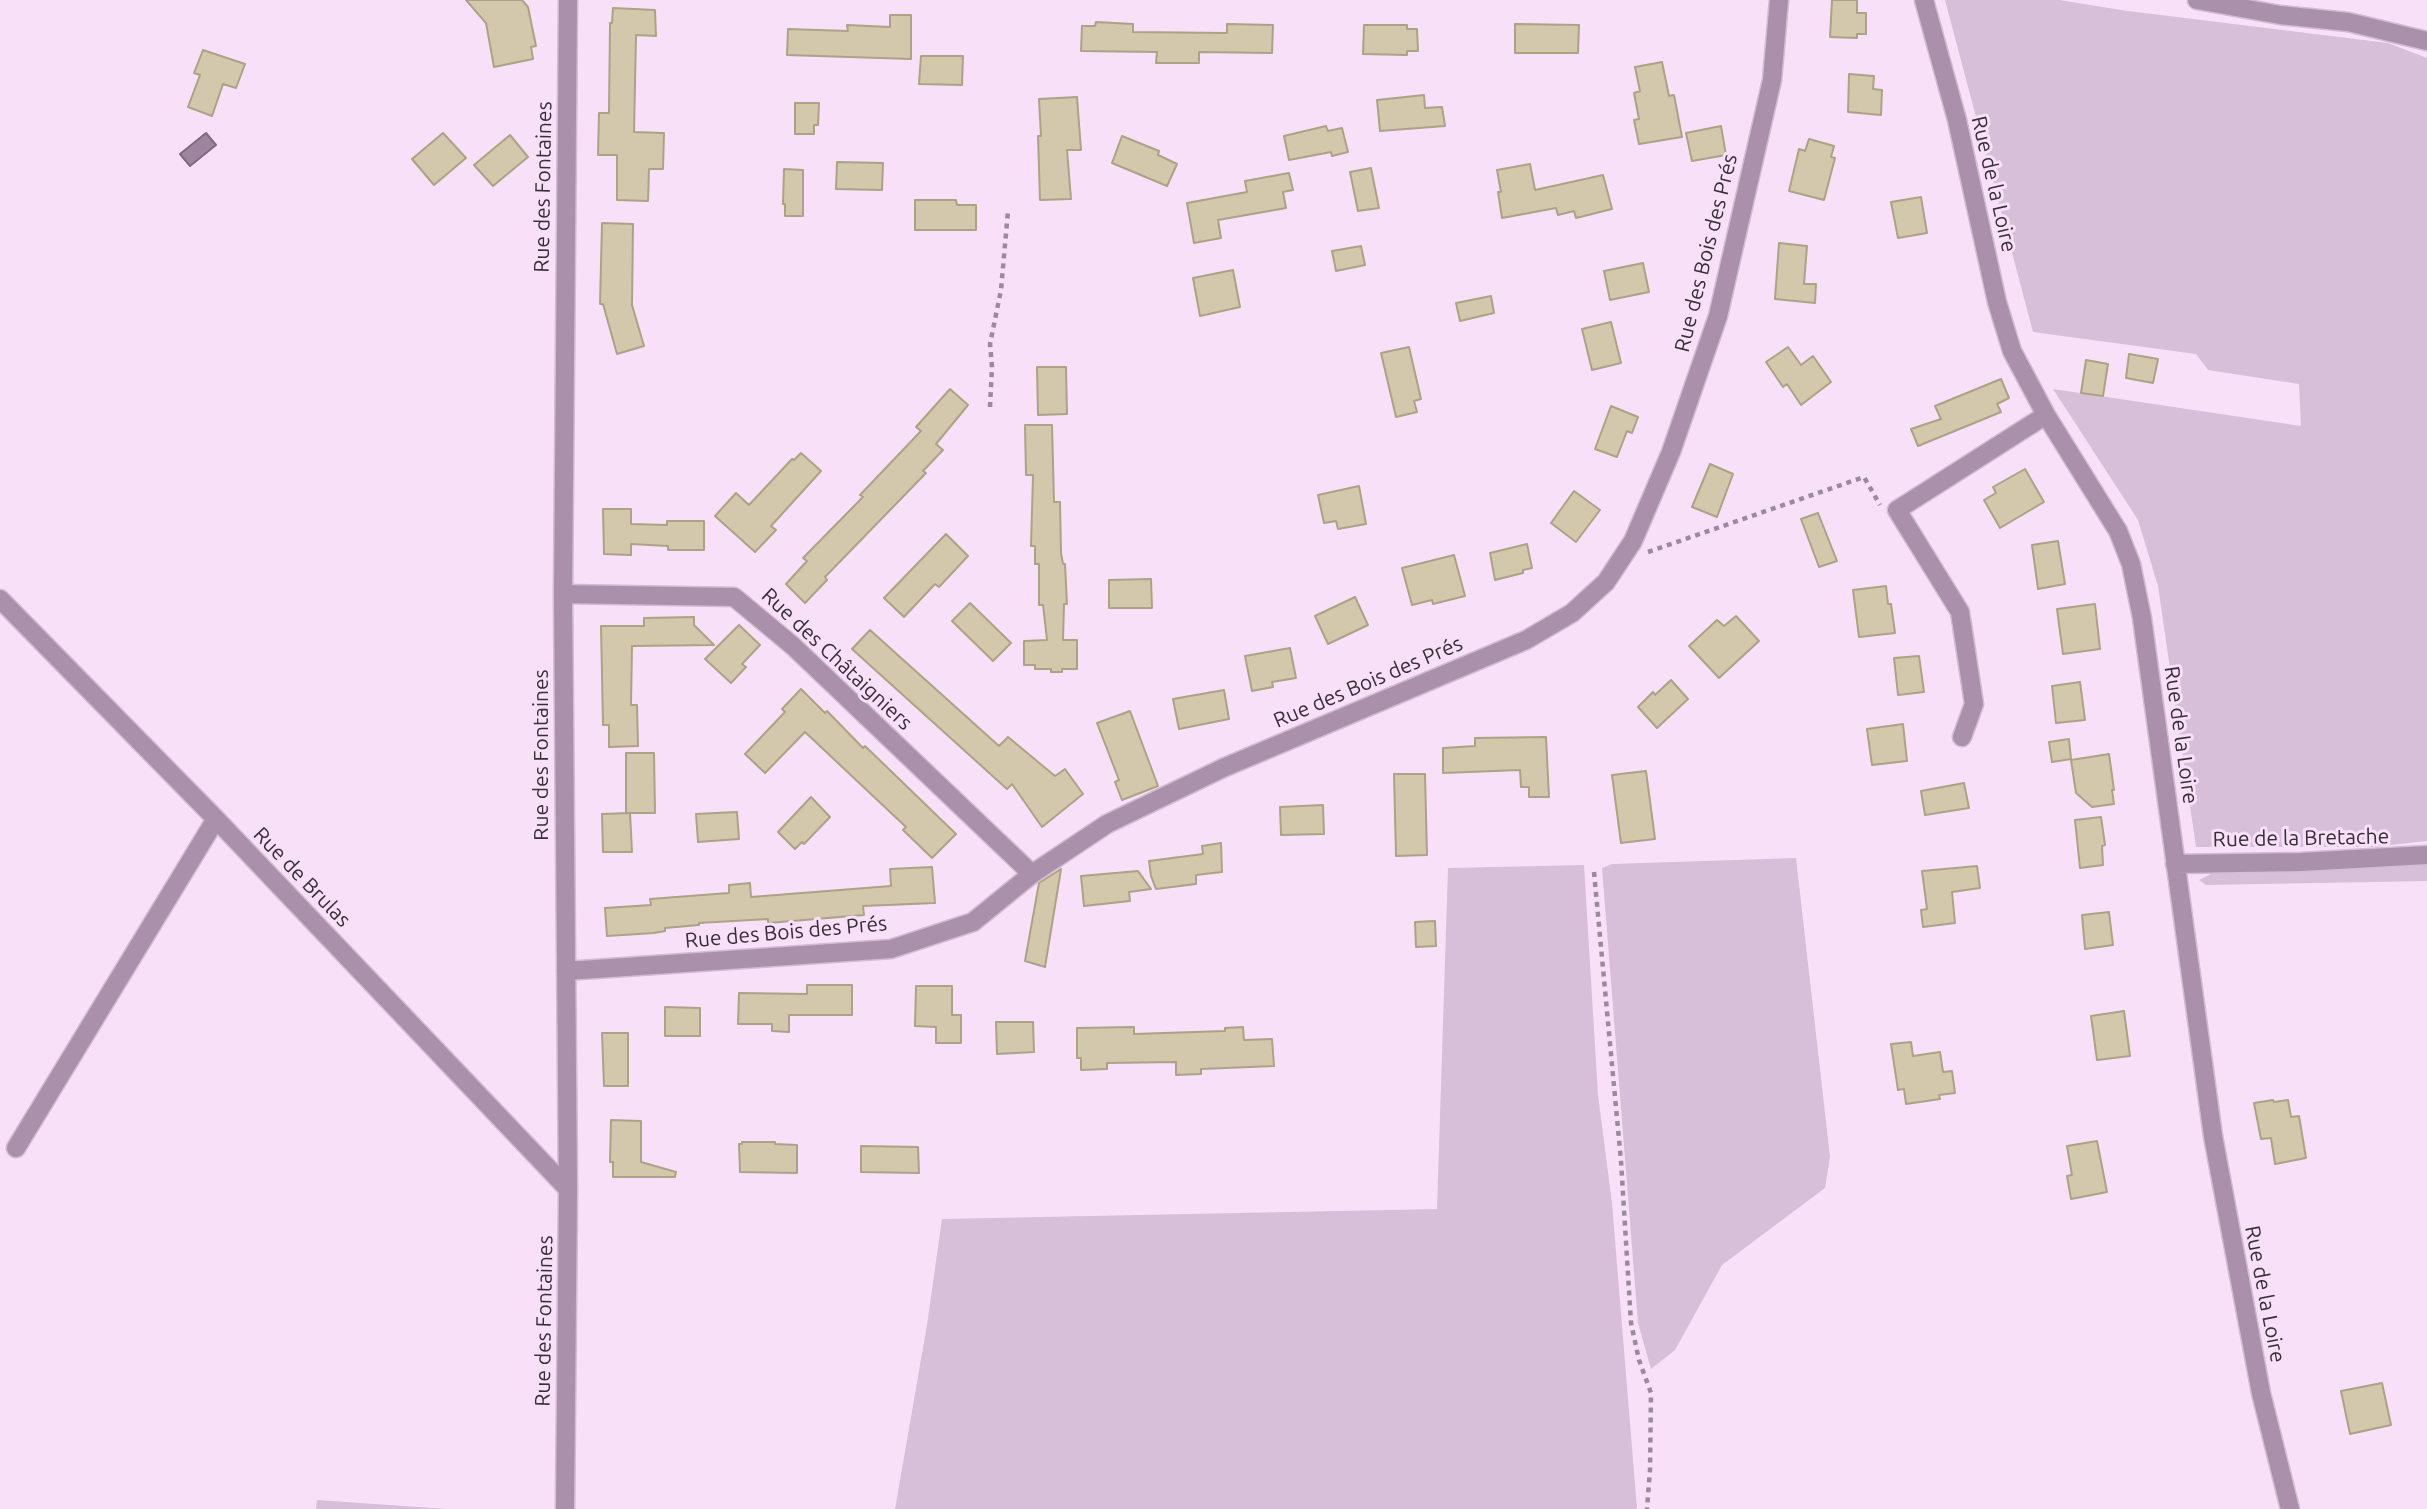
<!DOCTYPE html>
<html>
<head>
<meta charset="utf-8">
<style>
	body { margin:0 }
	canvas { display:block; background:#f8e0f9 }
</style>
</head>
<body>
<canvas width="2427" height="1509"></canvas>
<script>
const ctx = document.querySelector('canvas').getContext('2d');
ctx.lineJoin = 'round';
function paint(path, color) { ctx.fillStyle = color; ctx.fill(path, 'evenodd'); }
function strokePath(path, color, width, dash) { ctx.strokeStyle = color; ctx.lineWidth = width; ctx.lineCap = dash ? 'butt' : 'round'; ctx.setLineDash(dash || []); ctx.stroke(path); }
function drawText(font, color, halo, rows, align = 'center') {
  ctx.font = font + ' Ubuntu,sans-serif'; ctx.lineWidth = 6; ctx.setLineDash([]); ctx.textBaseline = 'middle'; ctx.strokeStyle = halo; ctx.fillStyle = color; for (const [text, x, y, turn = 0] of rows) {
    ctx.save(); ctx.translate(x, y); ctx.rotate((+turn || 0) * Math.PI / 180); ctx.textAlign = isNaN(turn) ? turn : align; if (halo) ctx.strokeText(text, 0, 0); ctx.fillText(text, 0, 0); ctx.restore();
  }
}
const green = new Path2D(`
	M1945,0H2059L2128,11L2388,43L2427,58V841L2373,847H2196L2158,586L2138,520L2053,389L2301,426L2299,384L2208,370L2196,354L2033,332Z
	M1796,858L1830,1157L1825,1188L1722,1265L1675,1350L1651,1369L1638,1323L1602,868L1612,864Z
	M2427,864V881L2206,885L2199,880L2217,871Z
	M1584,865L1598,1095L1612,1203L1637,1509H895L927,1325L942,1219L1437,1209L1448,868Z
	M317,1500L447,1509H316Z`);
const water = new Path2D(`
	M206,133L216,145L190,166L180,154Z`);
const building = new Path2D(`
	M466,0H522L528,7L536,46L531,47L533,59L494,67L486,23Z
	M1832,0H1857V13H1866V34H1857V38L1830,37Z
	M613,8L655,10L656,36L636,35L634,132L664,133L663,169H649L648,201L617,200V155H598L599,113H609L610,23H612Z
	M890,15H911V59L787,55L788,29L848,31L847,25L890,27Z
	M1096,22L1133,24V32L1227,33V24L1273,25L1272,53L1199,52V63H1156L1157,52L1081,51L1082,26H1095Z
	M1515,24L1579,25L1578,53H1515Z
	M1364,25H1407V29H1417L1418,51H1407V55L1363,54Z
	M203,50L245,64L236,88L223,84L212,116L188,107L200,75L194,73Z
	M921,56H963L962,85L919,84Z
	M1662,62L1669,96L1674,95L1682,137L1639,144L1634,120L1639,119L1634,93L1640,91L1635,67Z
	M1849,74L1874,76L1873,89L1882,90L1881,115L1848,112Z
	M1424,95L1425,108L1442,107L1445,126L1380,131L1377,100Z
	M1077,97L1081,150H1067L1071,199L1040,200L1038,136H1041L1039,99Z
	M795,103H819L818,125H814V134H795Z
	M1326,126L1328,131L1342,128L1348,152L1332,156L1331,152L1289,160L1284,136Z
	M1721,126L1726,155L1692,161L1686,133Z
	M443,133L466,158L434,185L412,159Z
	M510,135L528,157L493,186L474,165Z
	M1122,136L1159,151L1158,155L1177,164L1167,186L1112,163Z
	M1809,139L1834,146L1831,157L1835,158L1824,200L1789,191L1799,149L1805,151Z
	M837,162L883,163L882,190L836,189Z
	M1530,164L1535,190L1603,175L1612,209L1576,218L1574,211L1558,215L1556,208L1502,218L1498,192H1501L1497,170Z
	M1371,168L1379,208L1358,211L1350,172Z
	M784,169L803,170V216H785V204H783Z
	M1289,173L1293,190L1283,192L1286,208L1218,220L1221,238L1194,243L1187,203L1247,192L1245,181Z
	M1921,197L1927,233L1898,238L1891,202Z
	M915,200H956L957,205H976V230H915Z
	M602,223L633,224L632,305L644,346L617,354L603,304H600Z
	M1779,243L1807,246L1804,284H1816L1815,303L1775,299Z
	M1361,246L1365,265L1336,271L1332,251Z
	M1643,263L1649,292L1610,300L1604,271Z
	M1233,270L1240,307L1200,316L1193,278Z
	M1491,296L1494,313L1460,321L1456,303Z
	M1611,322L1621,363L1592,370L1582,329Z
	M1409,347L1421,399L1414,401L1417,412L1396,417L1381,353Z
	M1788,347L1801,365L1813,356L1831,382L1801,405L1787,384L1783,387L1766,362Z
	M2129,354L2158,359L2153,383L2126,378Z
	M2086,360L2108,364L2103,396L2081,393Z
	M1037,367H1066L1067,414L1038,415Z
	M2001,379L2009,398L1997,404L2001,412L1918,446L1911,429L1941,419L1935,406Z
	M950,389L968,405L936,444L943,450L923,471L926,473L825,577L827,580L805,603L786,584L807,561L803,558L863,497L860,495L921,431L916,427Z
	M1611,406L1638,417L1632,433L1627,431L1617,457L1595,449Z
	M1025,425H1052L1054,502H1060L1061,553L1063,564H1065L1067,604H1064L1063,640H1077V669H1062V672H1051V669H1035V665H1024V641L1047,640L1043,605H1039V564H1035V546H1031L1033,475H1026Z
	M801,453L821,471L771,526L776,530L755,552L715,516L736,493L749,505L792,459L794,460Z
	M1710,464L1733,474L1717,517L1692,507Z
	M2025,469L2044,502L2000,528L1984,500L1996,493L1993,487Z
	M1359,486L1366,524L1338,529L1336,521L1324,523L1318,495Z
	M1574,491L1600,510L1576,542L1551,523Z
	M603,509H631V524L667,525V521H704V550H668V546L631,544V555L604,554Z
	M1818,513L1837,561L1819,567L1801,519Z
	M946,534L968,556L939,587L935,584L904,617L884,598Z
	M2058,541L2065,584L2038,589L2032,545Z
	M1527,544L1532,568L1523,570V573L1495,580L1490,553Z
	M1454,555L1465,596L1433,604L1432,600L1412,605L1402,568Z
	M1151,579L1152,608H1109V580Z
	M1886,586L1888,604H1891L1895,633L1859,637L1853,590Z
	M1355,597L1368,625L1328,644L1315,616Z
	M970,603L1011,643L993,661L952,621Z
	M2095,604L2100,649L2063,654L2057,609Z
	M1736,616L1759,641L1719,678L1689,646L1717,620L1724,626Z
	M694,617V625L714,645L632,646L631,705H637L638,746L609,747V725H603L601,626H644V618Z
	M739,625L760,645L742,664L746,667L731,683L705,659Z
	M870,630L999,746L1008,737L1055,776L1065,769L1083,794L1042,827L1012,784L1007,789L852,649Z
	M1290,648L1296,678L1272,682L1273,687L1252,691L1245,656Z
	M1919,656L1924,692L1898,695L1894,658Z
	M1671,680L1688,699L1657,728L1638,707L1653,692L1655,695Z
	M2080,682L2085,720L2056,723L2052,686Z
	M801,689L825,713L827,711L863,748L865,746L956,834L932,858L903,830L906,827L805,732L765,773L745,754L785,712L782,709Z
	M1224,690L1229,719L1179,729L1173,699Z
	M1130,711L1158,786L1122,800L1115,782L1119,780L1097,723Z
	M1903,724L1907,761L1872,765L1867,729Z
	M1546,737L1549,797H1529V787H1521L1520,770L1443,773V748L1475,746V738Z
	M2069,739L2071,759L2052,762L2049,742Z
	M626,753H654L655,813H626Z
	M2109,754L2114,790H2112L2114,804L2092,807L2076,793L2071,760Z
	M1646,771L1655,839L1621,843L1612,775Z
	M1394,774H1425L1427,855L1396,856Z
	M1964,783L1969,808L1925,815L1921,791Z
	M811,797L830,817L804,844L802,842L795,849L778,832Z
	M1323,805L1324,834L1281,835L1280,807Z
	M737,812L739,839L698,842L696,814Z
	M630,813L632,852H603L602,814Z
	M2101,817L2105,845L2102,846L2103,865L2080,868L2075,820Z
	M1221,843L1222,872L1196,875V884L1156,889L1151,876L1149,861L1203,854L1202,846Z
	M1977,866L1980,888L1952,892L1955,923L1923,927L1921,910L1927,909L1922,871Z
	M932,867L935,903L863,906L864,915L768,923V919L699,923V925L665,928V931L654,933L607,936L605,908L651,905L650,899L729,893V885L750,883L751,897L891,886L890,869Z
	M1061,869L1045,967L1025,961L1039,883Z
	M1138,871L1151,889L1129,892L1130,901L1084,906L1081,876Z
	M2109,912L2113,945L2085,949L2082,915Z
	M1435,921L1436,946L1416,947L1415,922Z
	M807,985H852V1015H789V1032L772,1031V1024H738L739,993L807,994Z
	M916,986H952V1015H961V1043H936V1027L915,1026Z
	M665,1007L700,1008V1036H665Z
	M2124,1011L2130,1056L2097,1060L2091,1016Z
	M996,1022H1033L1034,1052L997,1054Z
	M1134,1027V1034L1225,1031V1028L1243,1027L1244,1040L1272,1039L1274,1066L1201,1069V1074L1176,1075V1062L1107,1063V1069L1081,1070V1058H1077V1028Z
	M602,1033H628V1086H604Z
	M1911,1042L1913,1056L1940,1052L1943,1072L1952,1071L1955,1093L1939,1095L1940,1099L1906,1104L1904,1089L1898,1090L1891,1044Z
	M2273,1100L2274,1102L2288,1100L2291,1117L2299,1116L2306,1158L2275,1164L2271,1138L2261,1139L2254,1103Z
	M611,1120L641,1121V1162L676,1172L675,1177H613V1162H610Z
	M2097,1141L2107,1192L2071,1199L2067,1176L2072,1175L2067,1146Z
	M742,1142H775V1144L797,1145V1173L740,1172L739,1144H742Z
	M861,1146L918,1147L919,1173L861,1172Z
	M2382,1383L2391,1425L2350,1434L2341,1391Z`);
const path = new Path2D(`
	M990,407L992,367L990,344L1001,290L1008,211
	M1648,552L1864,477L1880,505
	M1594,872L1621,1161L1631,1323L1639,1360L1651,1393L1650,1470L1647,1509`);
const minor = new Path2D(`
	M1924,0L1957,120L1997,302L2012,351L2046,415L2118,531L2131,564L2142,618L2213,1136L2261,1393L2290,1509
	M2197,0L2280,15L2348,22L2427,41
	M563,594L734,597L793,646L1032,874
	M0,599L216,819L568,1189
	M1962,737L1974,704L1960,612L1897,510L2046,415
	M2175,864L2301,862L2427,855
	M566,971L891,949L973,922L1032,874L1107,824L1223,768L1526,640L1572,613L1606,582L1633,541L1671,452L1718,316L1772,80L1779,0
	M16,1148L216,819
	M565,1509L568,1189L563,594L568,0`);
const streetNames = [
	["Rue de la Loire",1994,184,77],
	["Rue des Fontaines",543,187,-89],
	["Rue des Bois des Prés",1706,253,-76],
	["Rue des Châtaigniers",837,659,43],
	["Rue des Bois des Prés",1368,682,-23],
	["Rue de la Loire",2181,735,82],
	["Rue des Fontaines",541,755,-90],
	["Rue de la Bretache",2301,838,-1],
	["Rue de Brulas",302,877,46],
	["Rue des Bois des Prés",786,932,-5],
	["Rue de la Loire",2265,1294,79],
	["Rue des Fontaines",544,1321,-89]
];
paint(green, '#d8bfd9');
paint(water, '#9f849f');
strokePath(water, '#806a80', 2);
paint(building, '#d3c8ab');
strokePath(building, '#aca285', 2);
strokePath(minor, '#d1bcd2', 21);
strokePath(path, '#9a8a9b', 4.5, [5, 5]);
strokePath(minor, '#ab90ab', 18);
drawText('21px', '#372e37', '#f8e0f9', streetNames);
</script>
</body>
</html>
